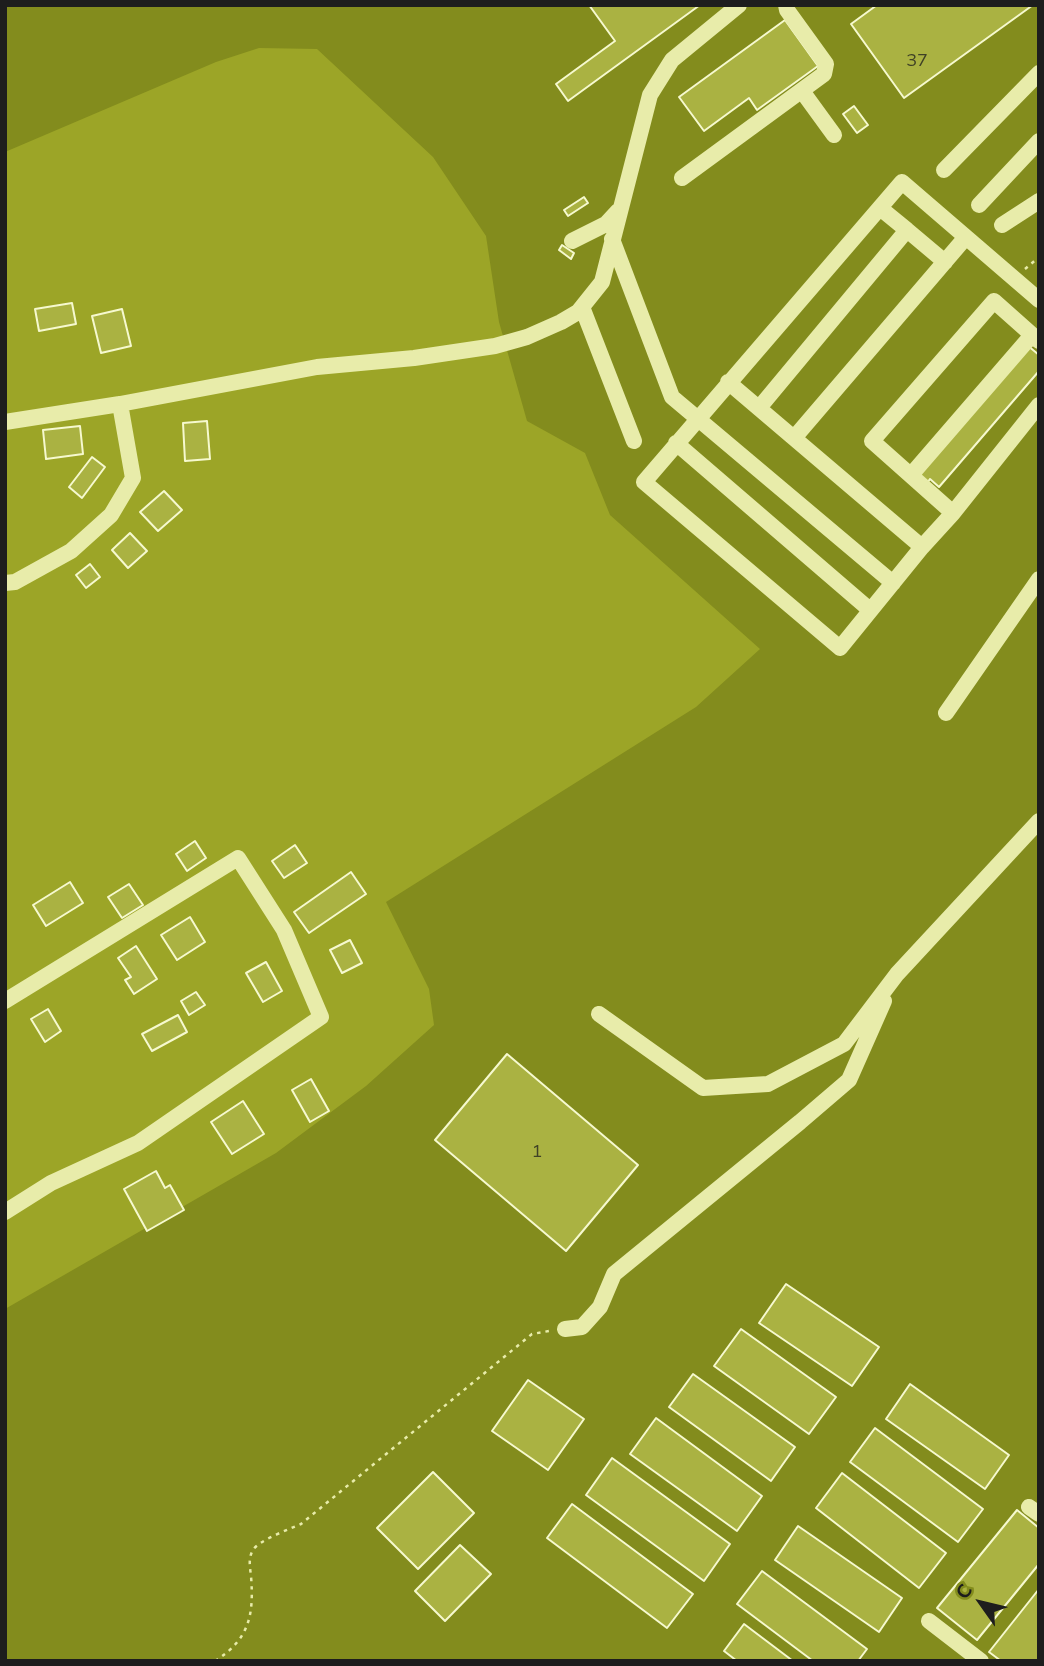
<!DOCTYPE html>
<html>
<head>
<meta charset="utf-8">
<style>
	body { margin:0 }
	#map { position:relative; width:1044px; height:1666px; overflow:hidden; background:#838c1d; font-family:Mulish,sans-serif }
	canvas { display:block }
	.frame { position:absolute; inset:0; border:7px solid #1d1d1d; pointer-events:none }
	.north { position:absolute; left:946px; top:1568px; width:70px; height:70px; -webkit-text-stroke:5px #838c1d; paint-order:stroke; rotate:304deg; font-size:19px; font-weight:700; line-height:28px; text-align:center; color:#1d1d1d }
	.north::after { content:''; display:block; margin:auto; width:24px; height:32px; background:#1d1d1d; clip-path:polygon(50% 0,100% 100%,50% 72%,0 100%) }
</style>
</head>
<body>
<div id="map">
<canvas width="1044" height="1666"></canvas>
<div class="frame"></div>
<div class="north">С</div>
</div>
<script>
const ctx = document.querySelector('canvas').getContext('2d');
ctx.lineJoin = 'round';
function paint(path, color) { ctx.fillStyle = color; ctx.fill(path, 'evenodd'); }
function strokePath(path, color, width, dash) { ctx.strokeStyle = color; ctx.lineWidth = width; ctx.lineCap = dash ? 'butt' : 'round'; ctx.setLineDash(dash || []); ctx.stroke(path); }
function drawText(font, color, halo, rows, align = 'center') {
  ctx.font = font + ' Mulish,sans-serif'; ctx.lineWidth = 6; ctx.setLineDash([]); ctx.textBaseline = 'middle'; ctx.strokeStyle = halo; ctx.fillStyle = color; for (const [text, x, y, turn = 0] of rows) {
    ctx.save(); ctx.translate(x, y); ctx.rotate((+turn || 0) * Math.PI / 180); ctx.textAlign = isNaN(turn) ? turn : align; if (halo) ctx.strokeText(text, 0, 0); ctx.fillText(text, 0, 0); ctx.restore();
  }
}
const green = new Path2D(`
	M259,48L317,49L433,157L486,236L499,322L527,421L585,453L610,515L760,649L696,707L386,902L429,989L434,1025L366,1086L276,1153L5,1309V152L216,62Z`);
const building = new Path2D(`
	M589,5H700L568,101L556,84L615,41Z
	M877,5H1033L904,98L851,24Z
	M785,20L818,66L757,110L749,98L704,131L679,97Z
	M854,106L868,125L857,133L843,114Z
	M584,197L588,203L568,216L564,210Z
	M562,245L574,253L571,259L559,250Z
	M72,303L76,324L39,331L35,309Z
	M122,309L131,346L101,353L92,316Z
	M1027,345L1039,355V371L939,487L930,479L927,483L916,473Z
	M207,421L210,459L185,461L183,423Z
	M80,426L83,454L46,459L43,430Z
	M92,457L105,467L82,498L69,487Z
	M164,491L182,510L158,531L140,512Z
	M130,533L147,551L128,568L112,550Z
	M90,564L100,577L86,588L76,575Z
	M195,841L206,858L187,871L176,854Z
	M295,845L307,863L284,878L272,861Z
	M351,872L366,894L309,933L294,912Z
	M70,882L83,903L46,926L33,905Z
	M129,884L143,905L122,918L108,897Z
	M190,917L205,942L177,960L161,935Z
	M350,940L362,963L342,973L330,950Z
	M136,946L157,979L134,994L125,980L131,977L118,958Z
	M266,962L282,991L263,1002L246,973Z
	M196,992L205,1005L189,1015L181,1001Z
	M48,1009L61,1031L45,1042L31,1019Z
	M178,1015L187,1032L152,1051L142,1034Z
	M507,1054L638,1165L566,1251L435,1140Z
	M311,1079L329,1111L310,1122L292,1090Z
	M243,1101L264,1134L232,1154L211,1122Z
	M156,1171L165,1188L170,1185L184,1210L147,1231L124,1189Z
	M786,1284L879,1347L852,1386L759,1323Z
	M741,1329L836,1397L809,1434L714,1366Z
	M693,1374L795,1447L771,1481L669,1407Z
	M528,1380L584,1419L548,1470L492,1431Z
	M910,1384L1009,1455L985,1489L886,1419Z
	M656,1418L762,1496L737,1531L630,1454Z
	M875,1428L983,1509L958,1542L850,1462Z
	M612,1458L730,1544L704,1581L586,1495Z
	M433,1472L474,1513L418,1569L377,1528Z
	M842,1473L946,1553L919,1588L816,1508Z
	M572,1504L693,1594L667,1628L547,1538Z
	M1017,1510L1039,1528V1564L977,1640L937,1608Z
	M798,1526L902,1598L879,1632L775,1560Z
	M460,1545L491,1574L445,1621L415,1591Z
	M762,1571L867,1649L858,1661H813L737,1604Z
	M1039,1589V1661H1001L989,1652Z
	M744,1624L793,1661H737L724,1651Z`);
const path = new Path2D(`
	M1025,269L1039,257
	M215,1661C250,1639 254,1614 251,1576C250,1567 248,1558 253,1550C259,1540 290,1529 301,1524L532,1334L549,1331`);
const minor = new Path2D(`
	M802,91L834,135
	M944,170L1039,73
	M682,178L824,74L826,64L787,10L786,5
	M979,205L1039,141
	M880,208L907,230
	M1002,225L1039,201
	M612,239L672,397L893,583
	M572,241L606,224L618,211
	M582,307L634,441
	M728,382L922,547L840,648L644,482L902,182L1039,300
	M759,408L907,230L945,262
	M5,422L120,404L317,367L414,358L495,346L527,337L561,322L578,312L602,282L650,95L672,60L739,5
	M794,438L966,237
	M676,443L870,610
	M911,475L1032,335
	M953,513L872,441L994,301L1039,341
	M922,547L953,513L1039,405
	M5,583L15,582L71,551L111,515L133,478L120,404
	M946,713L1039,579
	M5,1001L238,858L284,930L321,1017L138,1143L51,1183L5,1212
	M599,1014L703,1088L768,1084L844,1044L897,974L1039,821
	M565,1329L582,1327L600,1307L614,1274L800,1122L849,1080L884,1001
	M1029,1507L1039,1514
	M929,1621L981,1661`);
const numberNames = [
	["37",917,61],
	["1",537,1152]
];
paint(green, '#9ca527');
paint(building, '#aab242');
strokePath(building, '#f6f9cf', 2);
strokePath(path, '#e8ecaa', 2.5, [3.5, 5]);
strokePath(minor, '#e8ecaa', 16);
drawText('18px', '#404226', null, numberNames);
</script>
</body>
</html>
